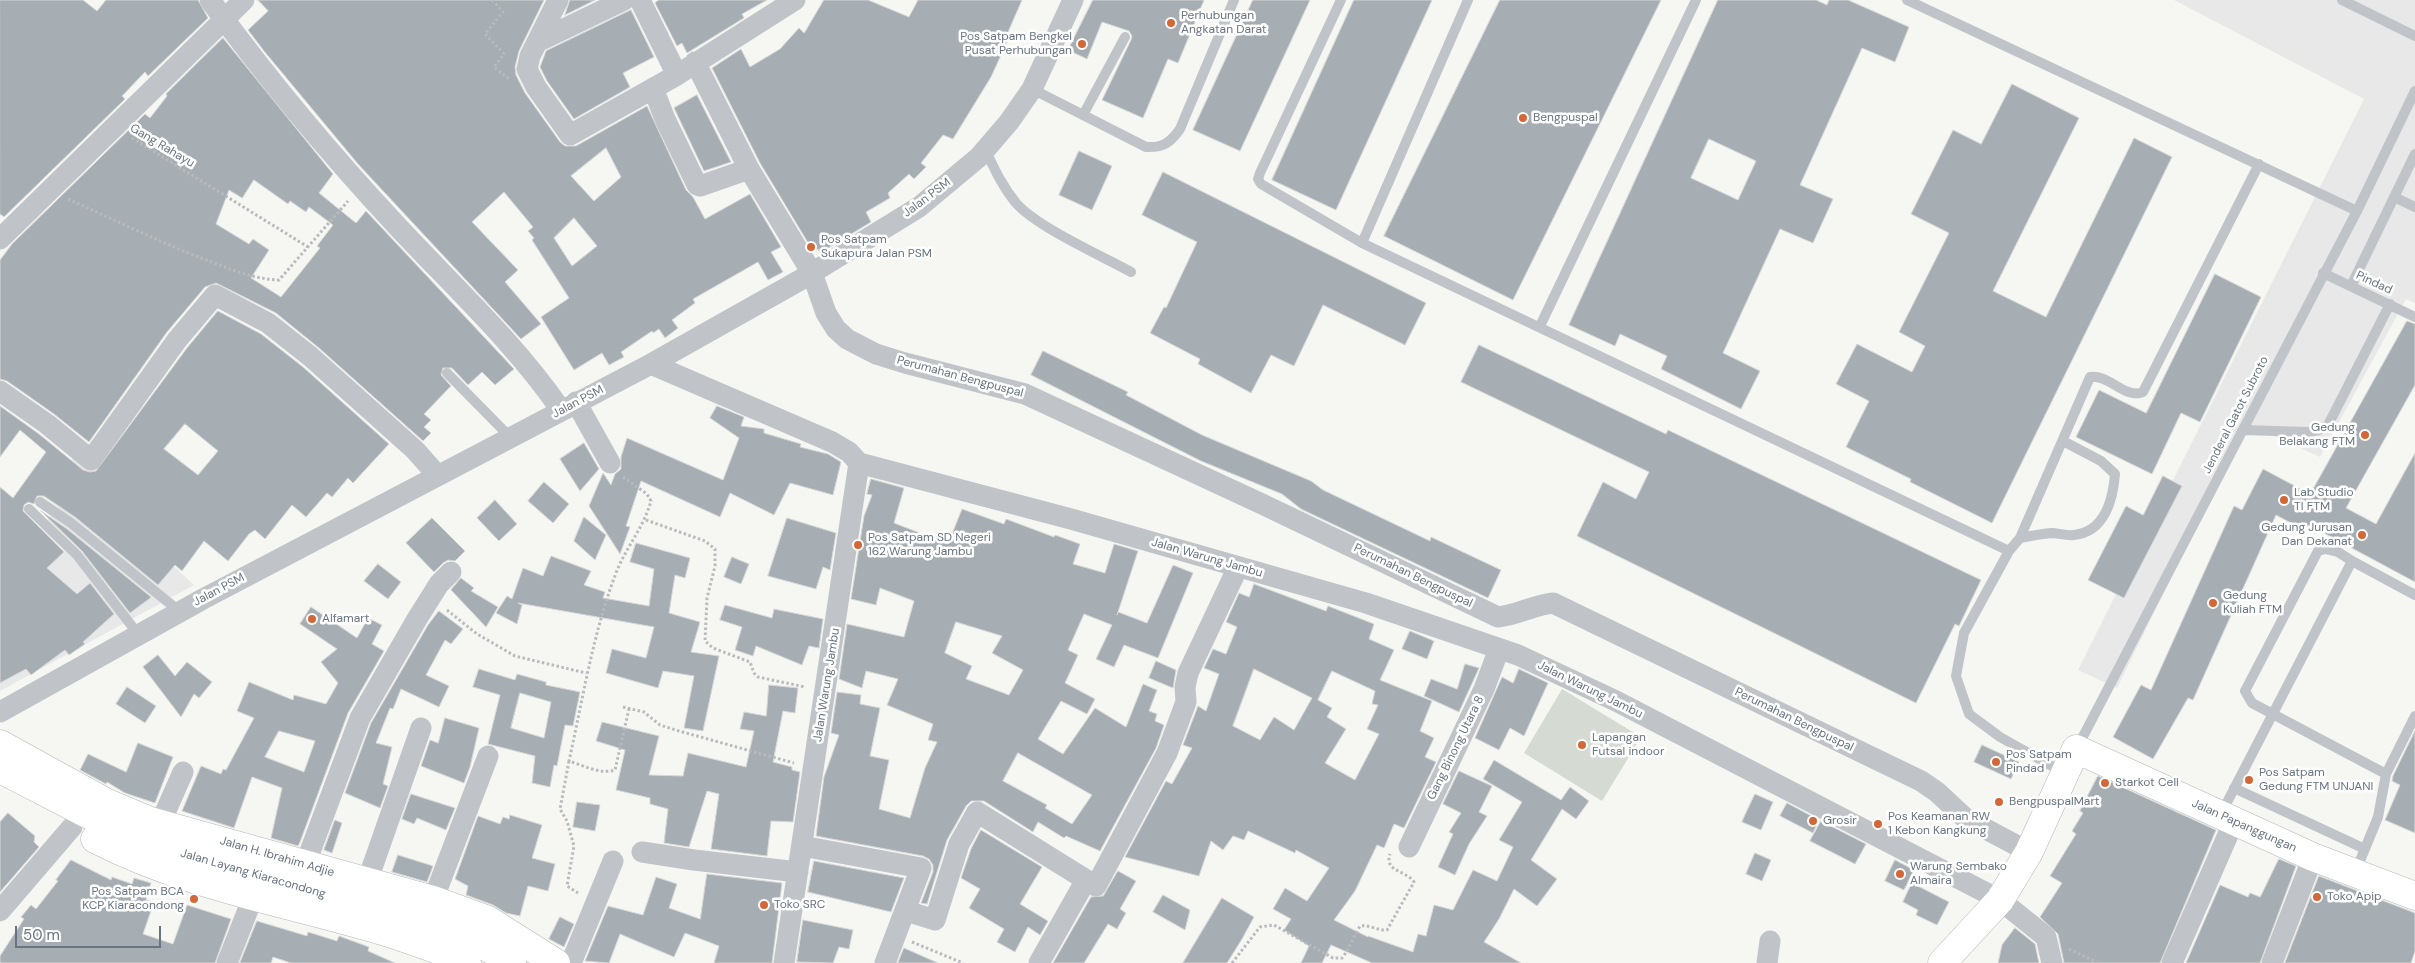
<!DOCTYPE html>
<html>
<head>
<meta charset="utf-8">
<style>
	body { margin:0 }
	#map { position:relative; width:2415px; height:963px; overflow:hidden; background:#f6f6f3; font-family:"DM Sans",sans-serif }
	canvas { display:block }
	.scale { position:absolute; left:15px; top:926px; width:146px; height:22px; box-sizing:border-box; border:2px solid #687481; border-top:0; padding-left:6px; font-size:15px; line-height:18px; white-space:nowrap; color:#687481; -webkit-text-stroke:4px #fff; paint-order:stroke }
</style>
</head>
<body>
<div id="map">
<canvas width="2415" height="963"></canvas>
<div class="scale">50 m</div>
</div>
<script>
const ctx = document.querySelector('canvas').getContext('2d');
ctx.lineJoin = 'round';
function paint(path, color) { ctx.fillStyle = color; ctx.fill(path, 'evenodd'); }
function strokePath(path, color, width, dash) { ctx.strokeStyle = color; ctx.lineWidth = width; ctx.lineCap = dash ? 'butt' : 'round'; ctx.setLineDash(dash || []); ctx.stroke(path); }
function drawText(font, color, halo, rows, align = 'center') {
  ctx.font = font + ' "DM Sans",sans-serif'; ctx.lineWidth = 5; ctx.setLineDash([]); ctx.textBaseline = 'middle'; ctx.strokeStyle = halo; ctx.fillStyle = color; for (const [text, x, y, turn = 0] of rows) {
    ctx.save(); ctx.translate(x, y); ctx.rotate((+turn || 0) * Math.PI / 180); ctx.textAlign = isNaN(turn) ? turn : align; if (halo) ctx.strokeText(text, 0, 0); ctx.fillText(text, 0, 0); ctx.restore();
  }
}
const built = new Path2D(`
	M2174,0H2415V303L2406,299L2320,457L2247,424L2117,688L2078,670L2364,99Z
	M82,451L155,498L136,531L194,585L0,691V638L13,563L58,507L34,490Z`);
const green = new Path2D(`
	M1562,689L1641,737L1602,801L1524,753Z`);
const building = new Path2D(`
	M0,0H83L97,11L106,0H198L208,18L148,76L145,72L122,96L125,99L4,217L0,214Z
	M258,0H544L519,51L515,67L516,75L525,93L560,142L565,146H576L647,106L686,190L693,197L705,219L750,194L781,247L771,252L783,272L768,280L758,262L693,299L695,303L672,320L678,328L665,338L659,329L653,333L652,331L621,352L624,357L609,365L602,353L574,370L541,317L569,298L532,240L534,238L528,231L533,227L504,192L472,222L518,270L505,282L541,324L521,339L358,164L264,51L248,30L268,11ZM606,148L621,177L594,201L571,176ZM574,218L597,246L572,266L554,238Z
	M570,0H595L565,15Z
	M659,0H767L742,14L744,18L687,53L682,43L677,46L655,3Z
	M824,0H868L909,17L918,0H1022L1005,39L1008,40L991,77L953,139L943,135L921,163L926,167L914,179L909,174L888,193L890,198L866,212L871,222L820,253L818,249L813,251L760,163L712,68L741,49L750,67L780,49L799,28L804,33Z
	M1093,0H1204L1178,63L1168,59L1143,118L1102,100L1131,40L1132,36L1129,31L1102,22L1087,59L1068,50Z
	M1253,0H1310L1240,151L1193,130Z
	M1354,0H1432L1336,210L1272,180Z
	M1500,0H1661L1513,300L1384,236Z
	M1718,0H1816L1827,5L1829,0H1848L1909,27L1895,62L1862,48L1800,185L1833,199L1813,243L1780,229L1723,353L1760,371L1741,409L1661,369L1667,356L1620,334L1615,346L1569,325ZM1709,139L1756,161L1738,200L1691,178Z
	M631,10L654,57L623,73L630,87L574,119L547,81L540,67L546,51Z
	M223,38L333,174L319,193L356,223L366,211L514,369L495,385L482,372L468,385L452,368H443L441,375L451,386L424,414L431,420L424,427L431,433L423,441L319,348L276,313L216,283L205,287L167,332L89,442L54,414L7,381L0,379V260L12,244L145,114L150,118L167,96L166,94ZM254,180L288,204L290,201L306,212L309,207L333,225L317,246L320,248L281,297L251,278L269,250L253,239L249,244L216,224L229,190L242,198Z
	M2012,84L2079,118L1993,291L2046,317L2134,138L2172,157L1992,523L1910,482L1911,479L1846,447L1869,401L1836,384L1857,344L1912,372L1925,346L1899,332L1949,233L1911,214L1953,130L1981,144Z
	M697,95L731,162L704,171L674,108Z
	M1079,151L1112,166L1092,210L1059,195Z
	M1163,172L1426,303L1405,345L1323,305L1294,366L1271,355L1251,393L1198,364L1200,359L1150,333L1164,307L1166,308L1197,242L1142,215Z
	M2215,274L2261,297L2200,422L2181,413L2152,474L2076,437L2099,390L2146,413Z
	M218,311L261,334L303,367L389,444L353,483L348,478L332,497L327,493L306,517L292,505L265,539L255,530L249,534L228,561L204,541L182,571L175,565L158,585L75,517L44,496H37L34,504L28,502L24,505L23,511L64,552L47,568L77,594L90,583L114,614L83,642L85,644L69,655L65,650L31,675L26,669L0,683V487L13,498L46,452L20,430L0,457V406L39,434L83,470L90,472L96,471L187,348ZM185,424L218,451L198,475L164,449Z
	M2407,321L2415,324V385L2346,508L2376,524L2415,453V582L2309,525L2306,531L2276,515L2193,700L2188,698L2153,759L2113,737L2141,685L2151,690L2234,506L2242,510L2263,469L2310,494Z
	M1479,345L1666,434L1668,430L1981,580L1959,626L1955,624L1916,703L1577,536L1603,482L1636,499L1649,472L1461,382Z
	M1043,351L1128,392L1126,395L1202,435L1311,481L1323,490L1430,541L1431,537L1501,570L1488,598L1301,509L1282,494L1201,461L1031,375Z
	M717,406L744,417L741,426L764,429V433L801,444L800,447L828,454L841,462L833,495L790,483L774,515L730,493L720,517L641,481L626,526L630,527L620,554L589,506L603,473L611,485L615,474L621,469V457L627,438L723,480L739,438L710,418Z
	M584,443L599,469L580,491L560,459Z
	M2163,476L2182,486L2124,598L2088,580L2126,506L2143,515Z
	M871,479L904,488L894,523L948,544L962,509L1004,524L1006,519L1054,537L1055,535L1080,544L1073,564L1105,573L1114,544L1138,551L1117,615L1118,612L1147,623L1173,565L1193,573L1158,658L1124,645L1114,667L1096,659L1112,625L1084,614L1068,650L1078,655L1065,683L1095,699L1087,714L1061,701L1038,739L1063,754L1095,708L1126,727L1143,684L1157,690L1149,711L1157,714L1155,721L1164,725L1156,748L1100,851L1066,836L1064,838L1038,822L1033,832L984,801H971L966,806L947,840L927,904L921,903L933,872V865L929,859L923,856L816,836L824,777L839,735L831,733L837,692L861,695L860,704L880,708L870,756L889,760L879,809L910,818L925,768L937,742L928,740L933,724L887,705L898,679L866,671L862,688L839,679L847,624L904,637L914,601L880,588L876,605L851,599L864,516L872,495L867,494ZM956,622L1002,636L992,653L1023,670L1009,695L966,679L972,666L945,653ZM1018,753L1092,795L1072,824L1045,808L1047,805L1003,781Z
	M544,482L569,504L553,523L528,501Z
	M495,500L517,524L499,541L477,518Z
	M41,511L67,529L151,597L149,599L130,613L82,551Z
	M584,517L606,535L595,560L574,541Z
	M432,518L465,551L455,561L448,560L443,563L434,572L406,543Z
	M787,518L836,533L830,570L823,567L816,589L768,576Z
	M636,543L690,558L685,578L675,575L669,613L700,622L691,652L719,656L703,731L684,728L694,676L663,671L658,688L606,673L612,649L646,658L654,627L518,603L522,605L517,624L496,613L507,596L512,599L523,568L543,576L551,556L591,571L584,585L605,592L603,598L649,606L654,569L630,562Z
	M732,557L749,564L741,584L724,577Z
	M378,564L401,582L388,599L364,581Z
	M461,578L474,588L471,591L498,607L486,627L451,590Z
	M1254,584L1326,611L1328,606L1374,624L1369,639L1394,650L1380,680L1432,701L1420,731L1434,738L1425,757L1436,762L1404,828L1394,824L1384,848L1377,845L1355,891L1334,920L1368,937V936L1413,952L1418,934L1426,936L1434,905L1453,910L1473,870L1497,881L1513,847L1499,840L1522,802L1483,779L1494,760L1561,800L1570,787L1589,801L1576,819L1562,809L1531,860L1557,879L1537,906L1514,889L1499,919L1484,942L1521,963H1372L1331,945L1322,963H1301L1309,946L1284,930L1291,919L1273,909L1285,888L1307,901L1329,868L1296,850L1295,853L1248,831L1244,840L1233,836L1223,850L1211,841L1199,876L1125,857L1166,781L1172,784L1192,748L1183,745L1198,706L1206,711L1219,674L1204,668L1213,649L1226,654L1237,627L1226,622L1239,593L1249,597ZM1254,669L1312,698L1294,730L1274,717L1260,740L1233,726ZM1332,671L1375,691L1372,704L1378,705L1367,729L1379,734L1355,780L1325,763L1346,729L1327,717L1332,708L1318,700Z
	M725,605L772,618L774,609L823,619L819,648L809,646L802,665L756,646L753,656L735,650L742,627L720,620Z
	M311,607L357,638L368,618L382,625L372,644L384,651L348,713L300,842L298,846L271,838L282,788L252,777L234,828L182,811L201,766L221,774L223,769L226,770L254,718L237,711L249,682L293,700L294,695L326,704L338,683L321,662L337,649L300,624ZM279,731L315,741L304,772L265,757Z
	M439,611L463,629L451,644L445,640L426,675L449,686L439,707L401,689L393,709L390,708L376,743L392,747L383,784L388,786L380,808L345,793L371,723L428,625Z
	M1410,631L1434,641L1427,659L1402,649Z
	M158,655L175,676L187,662L212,682L199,698L194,694L181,717L143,667Z
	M1156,661L1176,670L1173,688L1149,678Z
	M1465,664L1479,668L1459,712L1424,696L1431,679L1457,689Z
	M479,669L515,680L517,674L546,682V685L580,692L573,726L565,725L557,766L554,765L550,787L532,783L535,756L488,744L500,695L473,687ZM520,693L551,702L544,738L511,728Z
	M1519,669L1548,683L1524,736L1510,728L1499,750L1475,738L1502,677L1513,683Z
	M769,685L798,688L795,713L783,711L773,762L792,767V770L800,772L793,822L771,821L767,856L711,849L719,794L707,791L689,847L664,843L668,809L650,804V798L616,790L625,750L596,741L602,722L659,736L649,775L683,776L688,753L746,767L754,731L740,729L744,712L766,716Z
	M127,687L156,706L145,723L116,704Z
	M445,718L479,728L470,767L464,783L421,766L430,740L438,743Z
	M2415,731V833L2385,820L2400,785L2392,781L2393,776Z
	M138,743L173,757L155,803L125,793L107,782L106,784L80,770L88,754L126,772Z
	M1982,745L2019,762L2011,779L1974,762Z
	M1459,771L1492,786L1479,812L1487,816L1469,844L1455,875L1438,867L1453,834L1449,832L1461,813L1443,804Z
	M2098,776L2216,830L2160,963H2064L2058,934L2040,917L2062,883L2050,876L2076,834L2072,831L2083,813L2080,811Z
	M411,794L455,808L446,830L417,818L414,824L402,819Z
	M1755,794L1773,802L1761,830L1742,822Z
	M577,802L600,805L595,831L573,827Z
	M1787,803L1819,820L1813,833L1780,816Z
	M8,813L35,836L34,842L39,847L0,892V822Z
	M510,815L542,825L532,858L555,864L548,891L528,886L520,916L506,913L493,905L466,895L468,886L455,879L478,816L500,824L503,817L509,819Z
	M335,820L342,823L332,853L324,850Z
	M1821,821L1866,844L1855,864L1810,841Z
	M981,830L1042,867L1020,904L1048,921L1040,935L1028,927L1015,952L997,942L1004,929L969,908L980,889L961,878L971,849Z
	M1755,853L1771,860L1762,881L1746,874Z
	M398,855L433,866L427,882L392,872Z
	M2279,859L2296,866L2260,963H2186L2220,885L2248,897L2250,893L2260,897Z
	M71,860L111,880L112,877L132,884L134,878L151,883L146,900L154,902L143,934L173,944L187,905L231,919L215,963H0V956L24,919L21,917L31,905L36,909L58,881L56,880Z
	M1895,860L1914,870L1904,890L1885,881Z
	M814,861L904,878L891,912L808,892Z
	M1118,871L1136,881L1120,909L1126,913L1117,929L1108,924L1084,963H1053L1091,897L1103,896Z
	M707,874L782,883L772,963H714L719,946L685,933L674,957L620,934L609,963L585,961L608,906L643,915L656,877L677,884L669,908L700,919Z
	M2319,876L2415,913V951L2411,963H2285Z
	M1912,883L1949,902L1937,925L1916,915L1918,910L1903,902Z
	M1163,895L1190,910L1185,930L1153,912Z
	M1222,898L1254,917L1242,939L1227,963H1183Z
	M560,917L574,924L564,947L549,939Z
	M803,920L853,930L849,949L839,947L833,963L797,962Z
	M257,921L307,936L308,932L337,941L339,936L369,947L368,951L395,963H291L273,957L271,963H240Z
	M2015,928L2035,944L2039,963H1998L2002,945Z
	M904,948L938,963H898Z`);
const path = new Path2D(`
	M492,0L503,12L485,34L504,54L494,67L509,79
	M132,138L308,247
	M68,199C115,220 161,243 209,261C232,270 254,279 279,280L348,201
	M623,477L647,494L651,501C643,529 626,547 616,573C593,633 583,698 569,761C582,765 601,775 615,770L629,709
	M646,520L705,541L715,549V566L707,598L705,641L713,648L750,662L754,673L758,677L805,687
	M447,610L477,634L515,656L586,673
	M623,707L644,712L660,725L679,731L794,763
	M569,761L560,809L567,821L574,846L567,886L578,893
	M912,942L963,963
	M2069,949L2098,963
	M1232,963L1260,927L1274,925L1333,958H1342L1345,954L1360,926C1369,924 1377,931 1387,930L1414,882C1406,870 1384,872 1390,854`);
const lane = new Path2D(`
	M1341,0L1260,173L1258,179L1261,184L1362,243L2009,551
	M1907,0L2357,211
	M2342,0L2415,36
	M1032,89L1146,147C1163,148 1170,143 1180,129L1234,0
	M1083,115L1125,37
	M985,149C994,168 1002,186 1016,203C1037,227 1100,255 1131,272
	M2394,197L2415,207
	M1362,243L1468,0
	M2323,273L2415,317
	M2351,286L2415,154
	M1540,326L1696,0
	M447,373L511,438
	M2243,430L2308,432L2319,430L2328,425L2390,304
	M40,502L71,523L179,611
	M29,509L77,555L138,634
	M2020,538C2030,536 2041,534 2051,533C2059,533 2066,536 2074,535C2105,532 2113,499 2115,474L2101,461L2063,441
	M2077,748L2357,211L2415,91
	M2064,773L2000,737L1969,714L1956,676L1964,633L2009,551L2020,538L2090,377C2109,374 2126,400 2143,392L2259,164
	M2386,774L2252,703L2245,691L2318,551L2325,549L2338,552L2352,561L2415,595
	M2234,788L2365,849
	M2221,814L2352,561
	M2355,873L2378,817L2386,774L2415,716`);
const street = new Path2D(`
	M210,0C268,80 331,155 398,227C453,286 515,343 561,410
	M558,0L530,56L527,69L536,87L570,135L677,75L795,0
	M640,0L677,75
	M537,42L624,0
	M695,62L749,169L812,273L826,313L836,329L847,339L876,354L905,363L1025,394L1262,504L1498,617C1517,615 1534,605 1553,603L1921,781L1937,792L1965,818L2029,852
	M653,88L665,119L697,185L700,186L749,169
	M0,239L244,0
	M651,364L832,442L849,452L859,463
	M0,391L47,424L91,460L177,340L215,295L268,323L311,357L415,450L438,476
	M576,402L610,463
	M859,463L1071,519L1366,603L1518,655L1616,701L2000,900L2046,937L2052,963
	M0,712L203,599L651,364L802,279L919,207L979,157L1009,122L1032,89L1073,0
	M160,824L183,772
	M802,846L921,868L885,963
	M1409,847L1484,689L1499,649
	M642,852L694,860L798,872
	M305,865L360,718L417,619L439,584L451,572
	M367,882L421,728
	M433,900L488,756
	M0,911L72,827
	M906,911L935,920L959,844L977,812L1096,886L1167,753L1186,702L1185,687L1188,673L1238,567
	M227,963L253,897
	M571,963L613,861
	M784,963L859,463
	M1039,963L1086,880
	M1767,963L1770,941
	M2172,963L2234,821
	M2272,963L2313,857`);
const secondary = new Path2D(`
	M1942,963L2000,900L2029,852L2076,749L2313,857L2415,896`);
const primary = new Path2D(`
	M0,744L107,803L150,821L433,900L488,920L556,963
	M0,769L130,836L182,854L450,931L485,946L512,963
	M95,839C181,883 269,899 361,925C393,933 424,945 454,956L467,963`);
const markers = [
	[1171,23,5,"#d26737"],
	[1082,44,5,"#d26737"],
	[1523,118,5,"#d26737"],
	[811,247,5,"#d26737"],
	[2365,435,5,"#d26737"],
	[2284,500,5,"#d26737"],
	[2362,535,5,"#d26737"],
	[858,545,5,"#d26737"],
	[2213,603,5,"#d26737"],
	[312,619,5,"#d26737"],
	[1582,745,5,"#d26737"],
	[1996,762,5,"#d26737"],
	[2249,780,5,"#d26737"],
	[2105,783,5,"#d26737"],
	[1999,802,5,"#d26737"],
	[1813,821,5,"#d26737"],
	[1878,824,5,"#d26737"],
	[1900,874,5,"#d26737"],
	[2317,897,5,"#d26737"],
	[194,899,5,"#d26737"],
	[764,905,5,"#d26737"]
];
const poiNames = [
	["Perhubungan",1181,16],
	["Angkatan Darat",1181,30],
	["Pos Satpam Bengkel",1072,37,"right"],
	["Pusat Perhubungan",1072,51,"right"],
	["Bengpuspal",1533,118],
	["Pos Satpam",821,240],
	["Sukapura Jalan PSM",821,254],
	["Gedung",2355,428,"right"],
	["Belakang FTM",2355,442,"right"],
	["Lab Studio",2294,493],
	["TI FTM",2294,507],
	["Gedung Jurusan",2352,528,"right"],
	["Dan Dekanat",2352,542,"right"],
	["Pos Satpam SD Negeri",868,538],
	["162 Warung Jambu",868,552],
	["Gedung",2223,596],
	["Kuliah FTM",2223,610],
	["Alfamart",322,619],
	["Lapangan",1592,738],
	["Futsal indoor",1592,752],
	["Pos Satpam",2006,755],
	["Pindad",2006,769],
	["Pos Satpam",2259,773],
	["Gedung FTM UNJANI",2259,787],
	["Starkot Cell",2115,783],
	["BengpuspalMart",2009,802],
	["Pos Keamanan RW",1888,817],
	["1 Kebon Kangkung",1888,831],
	["Grosir",1823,821],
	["Warung Sembako",1910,867],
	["Almaira",1910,881],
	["Pos Satpam BCA",184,892,"right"],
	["KCP Kiaracondong",184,906,"right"],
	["Toko Apip",2327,897],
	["Toko SRC",774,905]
];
const streetNames = [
	["Gang Rahayu",162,146,31],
	["Jalan PSM",927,198,-37],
	["Pindad",2374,283,25],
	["Perumahan Bengpuspal",960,377,15],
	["Jalan PSM",578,402,-28],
	["Jenderal Gatot Subroto",2236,415,-63],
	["Jalan Warung Jambu",1207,558,16],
	["Perumahan Bengpuspal",1413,576,26],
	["Jalan PSM",219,590,-28],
	["Jalan Warung Jambu",827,685,-81],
	["Jalan Warung Jambu",1590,690,26],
	["Perumahan Bengpuspal",1794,720,26],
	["Gang Binong Utara 8",1456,748,-64],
	["Jalan Papanggungan",2244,826,24],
	["Jalan H. Ibrahim Adjie",277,857,16],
	["Jalan Layang Kiaracondong",253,874,16]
];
paint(built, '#e7e8e7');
paint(green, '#d5dbd3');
paint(building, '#a6adb3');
strokePath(building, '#d7d8d6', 1);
strokePath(secondary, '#b3b7bb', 29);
strokePath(primary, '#b4b7bb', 29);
strokePath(path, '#b8babd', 3, [2.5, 2.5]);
strokePath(lane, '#c0c3c7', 10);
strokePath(street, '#c0c3c7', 21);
strokePath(secondary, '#fff', 28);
strokePath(primary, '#fff', 28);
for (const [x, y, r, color] of markers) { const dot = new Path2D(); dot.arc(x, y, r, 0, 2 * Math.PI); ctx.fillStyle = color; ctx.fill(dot); strokePath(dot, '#fff', 2); }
drawText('12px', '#687481', '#fff', poiNames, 'left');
drawText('12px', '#687481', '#fff', streetNames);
</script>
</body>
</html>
